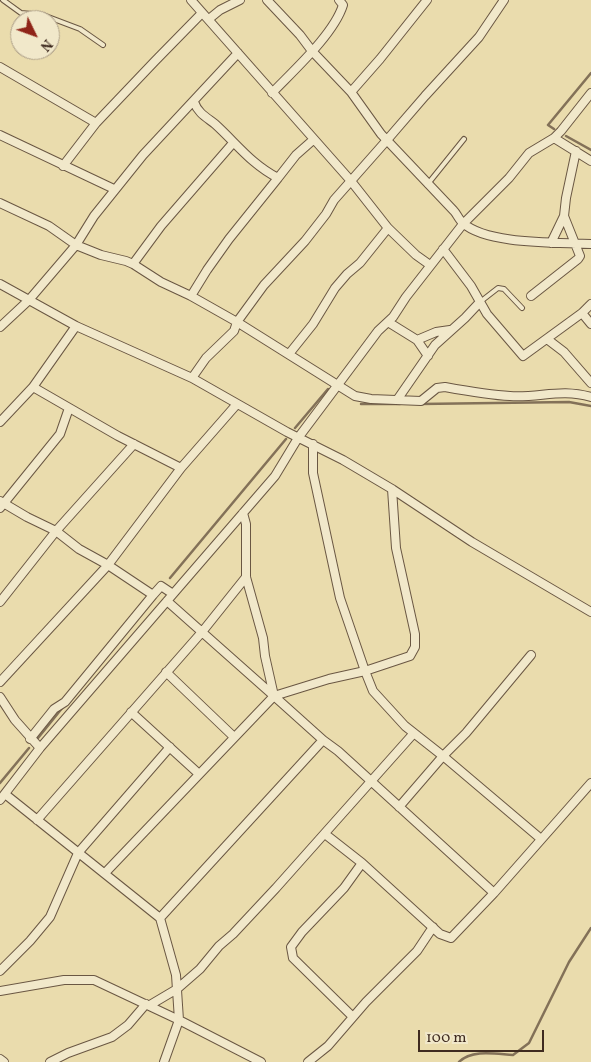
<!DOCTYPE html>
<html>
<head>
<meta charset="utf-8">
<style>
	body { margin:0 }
	#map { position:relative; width:591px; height:1062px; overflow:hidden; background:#eadcad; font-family:Vollkorn,serif }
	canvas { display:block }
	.north { position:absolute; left:10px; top:10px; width:50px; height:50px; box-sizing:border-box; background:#f1e8ca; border:1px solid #aa9c86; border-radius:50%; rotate:132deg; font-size:14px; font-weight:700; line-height:20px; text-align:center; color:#3f2b20 }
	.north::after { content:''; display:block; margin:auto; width:18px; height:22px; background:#8f2418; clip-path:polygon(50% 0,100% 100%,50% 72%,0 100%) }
	.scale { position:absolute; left:418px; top:1030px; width:126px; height:22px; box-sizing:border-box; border:2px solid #3f2b20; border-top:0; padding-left:6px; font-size:15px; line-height:18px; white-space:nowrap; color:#3f2b20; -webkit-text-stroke:4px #f1e8ca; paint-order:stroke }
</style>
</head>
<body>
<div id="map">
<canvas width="591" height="1062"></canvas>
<div class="north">N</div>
<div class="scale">100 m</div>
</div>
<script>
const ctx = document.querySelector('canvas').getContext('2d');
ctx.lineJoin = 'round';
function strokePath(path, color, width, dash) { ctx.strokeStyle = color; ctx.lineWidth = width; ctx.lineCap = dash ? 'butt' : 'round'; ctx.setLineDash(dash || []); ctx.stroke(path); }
const stream = new Path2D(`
	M554,129L548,125L591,73
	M566,136L591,150
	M361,404H400
	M420,404L569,402L591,406
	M295,428L328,389
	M170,578L286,439
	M38,738L63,707
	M0,783L29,748
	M459,1062C472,1049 496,1054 513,1055L529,1043L569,962L591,928`);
const service = new Path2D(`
	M3,0L21,13L43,15L80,29L103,45
	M427,185L464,139
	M480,302L498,288L504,289L522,308`);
const minor = new Path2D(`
	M191,0L351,181L388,228L416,255L430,265
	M267,0L300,35L312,51L351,92L381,134L454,211C457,214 459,220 463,223C487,245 559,242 591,244
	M209,19L220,10L240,0
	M0,67L96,123L155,61L202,13
	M351,92L380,59L427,0
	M272,93C294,70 334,34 343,5L339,0
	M194,102C198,113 206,117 215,124C237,144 251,164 278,178L296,155L313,140
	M0,135L114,189
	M554,138L591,161
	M63,166L96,123
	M0,203L49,226L76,245L101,255L126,261L133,264L161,282L191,296L237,322L355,396L371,399L421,401L437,388L445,387C467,391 489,395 510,396C540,398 561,388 591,397
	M551,243L564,216
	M443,249L471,286L487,314L523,356L582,313L591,304
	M133,264L161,226L233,143
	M0,284L76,326L192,378L287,432L343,460L392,489L472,542L591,612
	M191,296L207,270L229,239L278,178
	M531,296L578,259L580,256L564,216L566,198L576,151
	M582,313L591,324
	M388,322L417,340L428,356
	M0,327L29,300L76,245L94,216L143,155L238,53
	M547,339L564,352L591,383
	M417,340L436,332L450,330
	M289,354L313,324L335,288L347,274L360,263L388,228
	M192,378L206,358L234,331L237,322L264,285L305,241L326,214L334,200L387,140L425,96L479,37L504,0
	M33,387L118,436L181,468
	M397,400L435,345L465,318L480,302
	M0,422L33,387L76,326
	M313,444V473L340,598L365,671L373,691L405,726L443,756L466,733L531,655
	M0,501L27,517L56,531L79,549L108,565L153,595L161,586L173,594
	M0,508L60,434L69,408
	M167,601L274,696
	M0,602L56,531L134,444
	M166,672L234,737
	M0,682L108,565L181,468L237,404
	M0,697L15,720L40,748
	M131,712L199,774
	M30,739L54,709L65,702L153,595
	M323,740L338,751L494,893
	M5,794L160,918
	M0,800L40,748L275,476L298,438L331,394L378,331L393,317L406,297L463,224L509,178L529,153L554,138L561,131L591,93
	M399,807L443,756L541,839
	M37,820L202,632L246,577
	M325,834L362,863L440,934L451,938L494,893L591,783
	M105,873L274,696L329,679L365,671L410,656L415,647V634L396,548L392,489
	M0,971L30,941L50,917L78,853L170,747
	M0,991L64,980H94L179,1020L261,1062
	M150,1005L177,989L200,969L219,946L233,934L276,888L414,733
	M353,1017L293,958L291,947L302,932L344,888L362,863
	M0,1059L4,1062
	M50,1062L68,1053L112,1037L128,1025L146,1004
	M164,1062L179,1020L176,975L160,918L323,740L274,696L265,656L263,638L246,577V524L243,513
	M308,1062L328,1046L366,1002L417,951L433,927`);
strokePath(stream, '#837158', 2.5);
strokePath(service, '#6a5743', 6);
strokePath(minor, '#6a5743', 10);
strokePath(service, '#f1e8ca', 4);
strokePath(minor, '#f1e8ca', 8);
</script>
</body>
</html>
